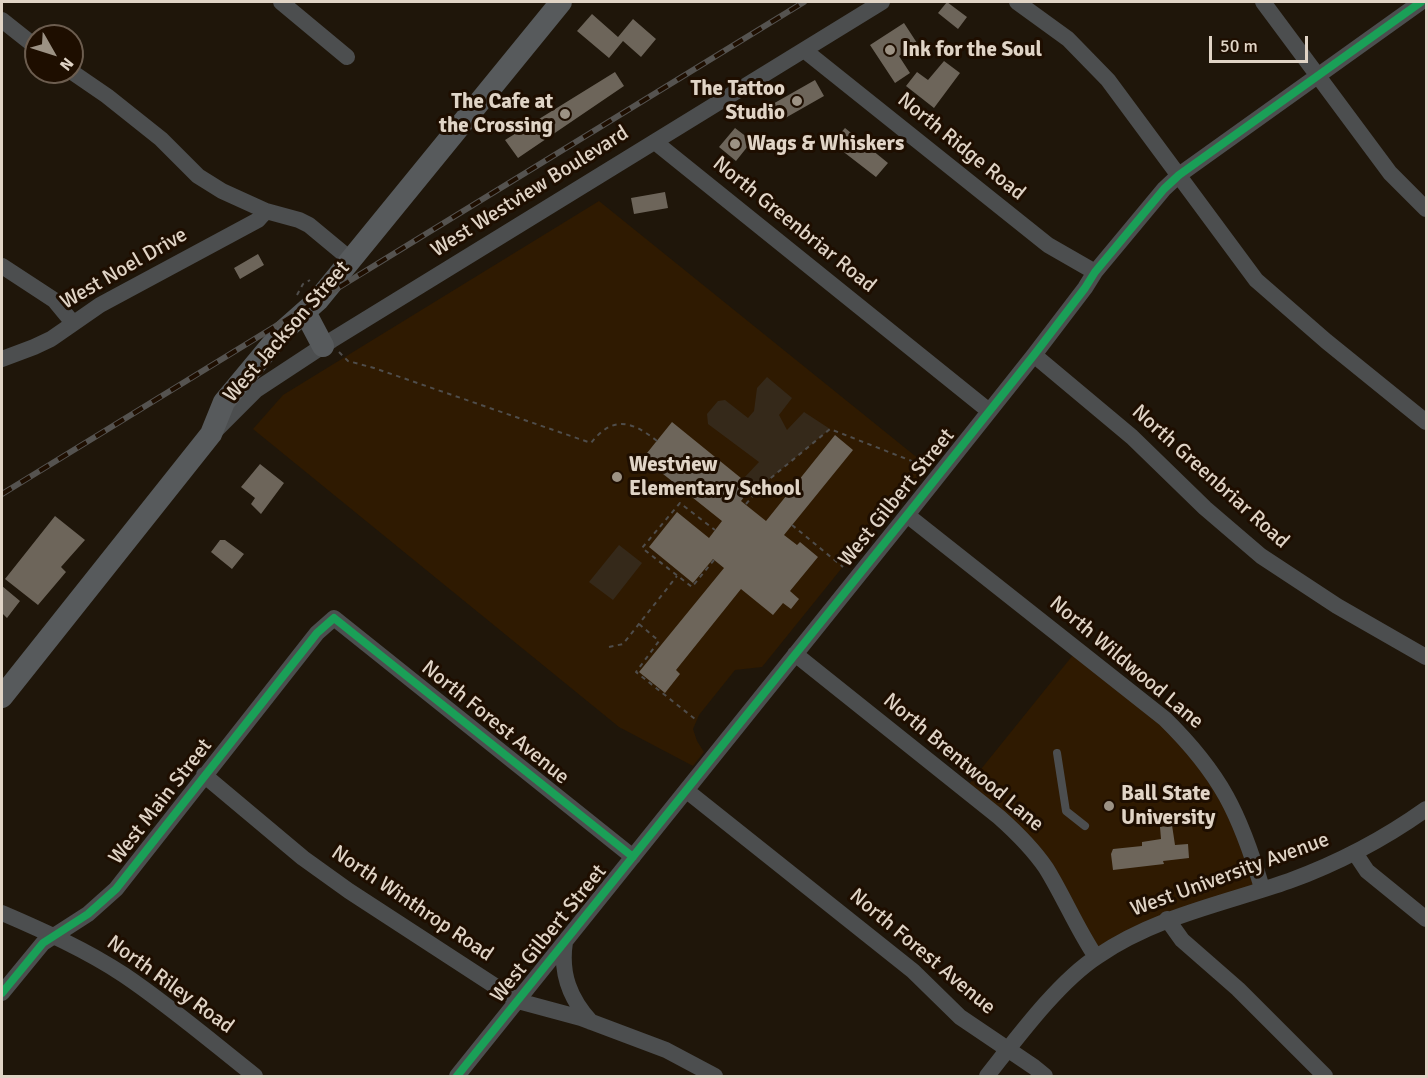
<!DOCTYPE html>
<html>
<head>
<meta charset="utf-8">
<style>
	body { margin:0 }
	#map { position:relative; width:1428px; height:1078px; overflow:hidden; background:#1f160a; font-family:Signika,sans-serif }
	canvas { display:block }
	.frame { position:absolute; inset:0; border:3px solid #e0d4c6; pointer-events:none }
	.north { position:absolute; left:24px; top:24px; width:60px; height:60px; box-sizing:border-box; background:#1e0e00; border:2px solid #6c5d4f; border-radius:50%; rotate:129deg; font-size:16px; font-weight:700; line-height:24px; text-align:center; color:#e0d4c6 }
	.north::after { content:''; display:block; margin:auto; width:21px; height:27px; background:#9c9284; clip-path:polygon(50% 0,100% 100%,50% 72%,0 100%) }
	.scale { position:absolute; left:1209px; top:36px; width:99px; height:27px; box-sizing:border-box; border:3px solid #e0d4c6; border-top:0; padding-left:8px; font-size:18px; line-height:21px; white-space:nowrap; color:#e0d4c6; -webkit-text-stroke:4px #1e0e00; paint-order:stroke }
</style>
</head>
<body>
<div id="map">
<canvas width="1428" height="1078"></canvas>
<div class="frame"></div>
<div class="north">N</div>
<div class="scale">50 m</div>
</div>
<script>
const ctx = document.querySelector('canvas').getContext('2d');
ctx.lineJoin = 'round';
function paint(path, color) { ctx.fillStyle = color; ctx.fill(path, 'evenodd'); }
function strokePath(path, color, width, dash) { ctx.strokeStyle = color; ctx.lineWidth = width; ctx.lineCap = dash ? 'butt' : 'round'; ctx.setLineDash(dash || []); ctx.stroke(path); }
function drawText(font, color, halo, rows, align = 'center') {
  ctx.font = font + ' Signika,sans-serif'; ctx.lineWidth = 6; ctx.setLineDash([]); ctx.textBaseline = 'middle'; ctx.strokeStyle = halo; ctx.fillStyle = color; for (const [text, x, y, turn = 0] of rows) {
    ctx.save(); ctx.translate(x, y); ctx.rotate((+turn || 0) * Math.PI / 180); ctx.textAlign = isNaN(turn) ? turn : align; if (halo) ctx.strokeText(text, 0, 0); ctx.fillText(text, 0, 0); ctx.restore();
  }
}
const built = new Path2D(`
	M599,201L930,468L917,485L908,486L762,667L735,670L699,715L693,729L697,741L704,752L693,766L619,727L253,429L283,395Z
	M1077,650L1199,755L1262,888L1096,957L1046,868L965,789Z`);
const green = new Path2D(`
	M767,377L792,398L779,415L787,430L804,412L830,429L760,487H752L743,479L759,462L708,424L707,414L718,401L725,400L748,418L754,411L757,388Z
	M619,545L642,563L613,600L589,582Z`);
const building = new Path2D(`
	M947,2L967,17L958,29L938,13Z
	M592,14L618,37L633,19L656,39L641,57L623,41L609,58L577,31Z
	M904,23L917,43L899,56L910,73L895,83L870,45Z
	M944,61L960,73L934,108L906,86L917,72L928,80Z
	M615,72L624,86L518,158L505,140Z
	M815,80L824,96L780,121L771,105Z
	M735,128L752,141L736,161L719,147Z
	M845,128L888,163L876,177L832,143Z
	M665,192L668,208L634,214L631,198Z
	M258,254L264,265L240,279L234,268Z
	M672,422L752,487L741,501L766,521L835,435L853,450L784,535L797,545L800,542L818,557L790,591L799,599L791,609L783,603L773,615L741,589L676,670L680,674L665,693L639,672L724,568L713,559L693,583L649,547L677,512L709,538L722,521L643,458Z
	M260,464L284,483L261,514L251,504L255,498L241,487Z
	M55,516L85,540L61,567L66,572L38,605L5,579Z
	M220,540H225L244,554L232,569L211,552Z
	M2,586L20,601L7,618L2,613Z
	M1172,825L1175,845L1188,844L1189,858L1163,861L1164,864L1113,870L1111,854L1113,849L1142,846V842L1161,839L1160,827Z`);
const path = new Path2D(`
	M297,295L303,284L310,280
	M339,352L348,361L374,368L591,443C613,415 632,421 657,441
	M746,504L760,487L830,429L927,467
	M792,525L843,567
	M714,560L692,587L642,548L680,503L715,530
	M639,624L659,641L636,672L695,719
	M609,647L623,644L677,576`);
const lane = new Path2D(`
	M1057,753L1066,811L1085,826`);
const street = new Path2D(`
	M281,2L347,57
	M1017,2L1068,39L1108,80L1256,280L1326,341L1426,422
	M1263,2L1390,173L1426,209
	M2,20L36,47
	M804,50L1048,245L1095,272
	M72,72L107,96L161,139L198,176L222,191L266,211L299,220L309,225L350,259
	M655,142L989,411
	M2,266L54,300L73,323
	M1034,355L1132,437L1205,508L1261,556L1337,606L1426,657
	M2,359L34,347L51,339L100,305L258,220L266,211
	M216,430L256,390L332,340L882,2
	M907,515L1165,719C1221,774 1240,814 1262,888
	M795,654L999,817C1017,833 1033,849 1046,868C1064,897 1077,929 1096,957
	M204,775L303,858L349,891L518,1001L581,1018L666,1050L715,1076
	M687,791L913,971L960,1017L1034,1067L1045,1076
	M1355,853L1367,871L1426,919
	M2,913C44,931 86,950 124,975C170,1006 212,1042 255,1076
	M1167,919L1182,940L1238,989L1325,1076
	M565,942C560,974 570,999 591,1022
	M2,993L43,943L88,914L116,889L317,633L334,618L633,857
	M457,1076L907,515L1034,355L1085,288L1095,272L1164,189L1179,175L1421,2
	M987,1076C1017,1038 1058,982 1098,956C1157,916 1223,904 1289,881C1338,863 1384,839 1426,809`);
const secondary = new Path2D(`
	M305,312L323,346
	M2,697L211,434L224,402L283,331L318,300L561,2`);
const rail = new Path2D(`
	M2,494L804,2`);
const cycleway = new Path2D(`
	M2,993L43,943L88,914L116,889L317,633L334,618L633,857
	M457,1076L907,515L1034,355L1085,288L1095,272L1164,189L1179,175L1421,2`);
const markers = [
	[890,50,6,"#9c9284"],
	[797,101,6,"#9c9284"],
	[565,114,6,"#9c9284"],
	[735,144,6,"#9c9284"],
	[617,477,6,"#9c9284"],
	[1109,806,6,"#9c9284"]
];
const poiNames = [
	["Ink for the Soul",902,50],
	["The Tattoo",785,89,"right"],
	["Studio",785,113,"right"],
	["The Cafe at",553,102,"right"],
	["the Crossing",553,126,"right"],
	["Wags & Whiskers",747,144],
	["Westview",629,465],
	["Elementary School",629,489],
	["Ball State",1121,794],
	["University",1121,818]
];
const streetNames = [
	["North Ridge Road",961,147,39],
	["West Westview Boulevard",530,192,-32],
	["North Greenbriar Road",794,225,39],
	["West Noel Drive",124,269,-30],
	["West Jackson Street",287,332,-49],
	["North Greenbriar Road",1210,477,42],
	["West Gilbert Street",897,498,-51],
	["North Wildwood Lane",1126,663,40],
	["North Forest Avenue",495,723,39],
	["North Brentwood Lane",963,763,40],
	["West Main Street",161,802,-52],
	["West University Avenue",1230,875,-20],
	["North Winthrop Road",412,904,34],
	["West Gilbert Street",549,934,-51],
	["North Forest Avenue",922,952,40],
	["North Riley Road",170,985,36]
];
paint(built, '#2f1a01');
paint(green, '#35291a');
paint(building, '#6d655a');
strokePath(path, '#4f4d4b', 2, [4.5, 4.5]);
strokePath(lane, '#4c4e4f', 8);
strokePath(street, '#4c4e4f', 16);
strokePath(secondary, '#575a5c', 22);
strokePath(rail, '#555350', 6);
strokePath(rail, '#1e0e00', 4, [11]);
strokePath(cycleway, '#1a9f57', 8);
for (const [x, y, r, color] of markers) { const dot = new Path2D(); dot.arc(x, y, r, 0, 2 * Math.PI); ctx.fillStyle = color; ctx.fill(dot); strokePath(dot, '#1e0e00', 2); }
drawText('bold 21px', '#e0d4c6', '#1e0e00', poiNames, 'left');
drawText('21px', '#e0d4c6', '#1e0e00', streetNames);
</script>
</body>
</html>
